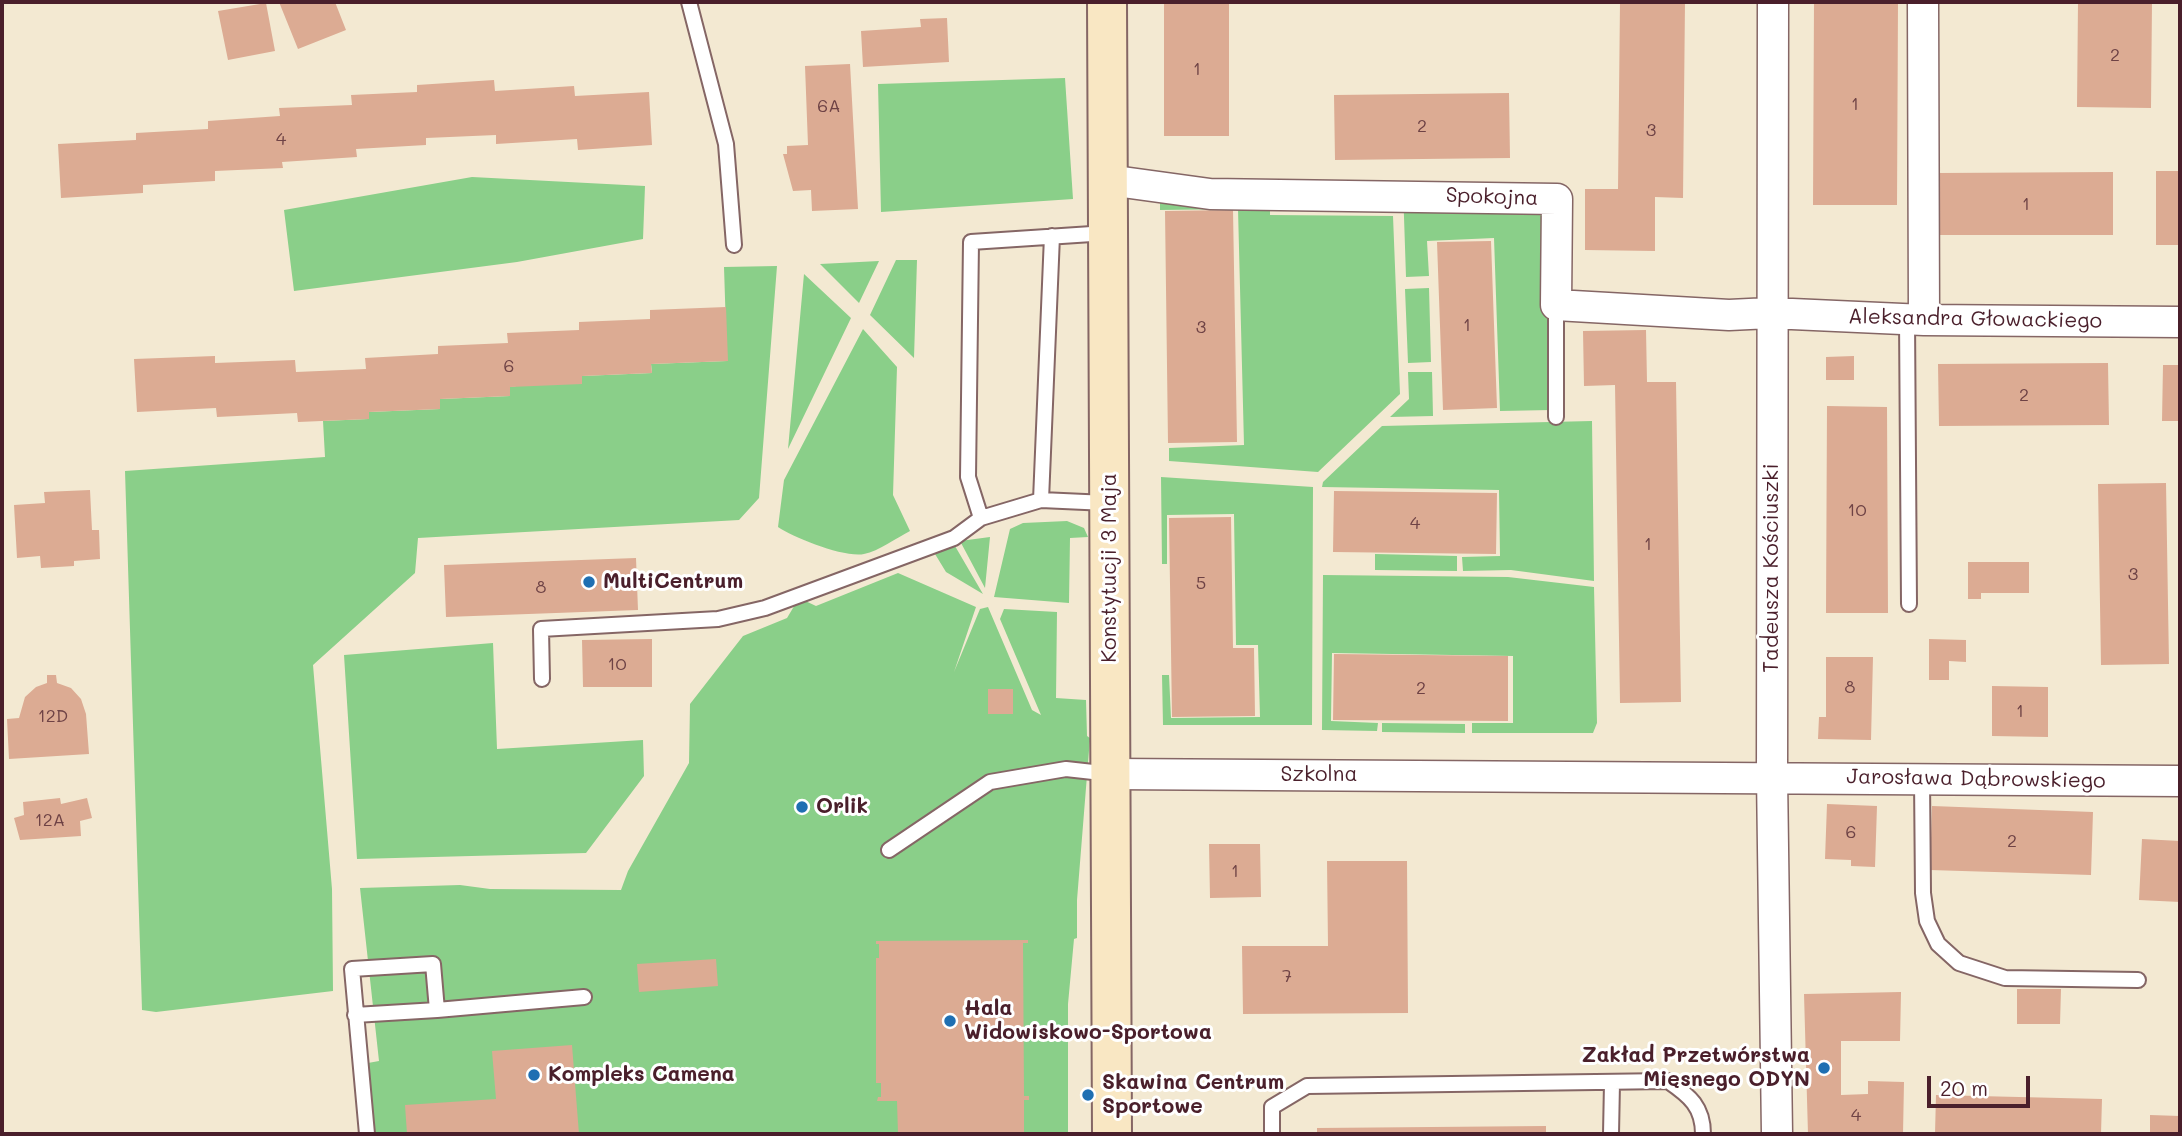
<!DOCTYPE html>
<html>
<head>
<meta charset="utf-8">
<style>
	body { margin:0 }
	#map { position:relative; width:2182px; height:1136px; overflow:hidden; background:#f3e9d2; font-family:Mali,sans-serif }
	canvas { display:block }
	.frame { position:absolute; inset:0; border:4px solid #4a1f2b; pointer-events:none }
	.scale { position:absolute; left:1927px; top:1076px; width:103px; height:32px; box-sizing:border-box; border:4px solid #4a1f2b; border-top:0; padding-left:9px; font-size:21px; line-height:24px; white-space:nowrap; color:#4a1f2b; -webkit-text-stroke:5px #fff; paint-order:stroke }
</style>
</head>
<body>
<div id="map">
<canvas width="2182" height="1136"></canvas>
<div class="frame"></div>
<div class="scale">20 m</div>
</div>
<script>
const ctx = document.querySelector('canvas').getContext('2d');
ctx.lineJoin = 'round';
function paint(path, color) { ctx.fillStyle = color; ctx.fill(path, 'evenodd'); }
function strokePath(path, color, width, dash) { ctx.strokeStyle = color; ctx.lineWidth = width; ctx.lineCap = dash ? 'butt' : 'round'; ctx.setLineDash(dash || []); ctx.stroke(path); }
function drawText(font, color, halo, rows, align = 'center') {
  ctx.font = font + ' Mali,sans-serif'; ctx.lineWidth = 6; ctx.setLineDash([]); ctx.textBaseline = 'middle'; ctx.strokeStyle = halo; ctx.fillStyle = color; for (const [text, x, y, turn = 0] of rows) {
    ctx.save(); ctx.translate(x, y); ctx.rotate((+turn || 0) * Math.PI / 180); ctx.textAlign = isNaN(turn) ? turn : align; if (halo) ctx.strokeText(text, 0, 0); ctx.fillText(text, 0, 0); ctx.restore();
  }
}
const green = new Path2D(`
	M1065,78L1073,199L881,212L878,84Z
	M472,177L645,186L643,239L517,262L294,291L284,210Z
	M1403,187L1550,190L1551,410L1500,411L1494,238L1427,241L1429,276L1406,277Z
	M1270,188V215L1393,216L1400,394L1318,472L1169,461V448L1244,445L1238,209L1160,210V198Z
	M896,260H917L914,358L870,315Z
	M879,261L859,303L820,264Z
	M777,266L759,498L739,520L418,538L415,573L313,665L332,889L333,991L156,1012L142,1010L125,471L325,457L323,421L368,419L369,412L440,409V399L510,396V387L582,376L652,373L651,364L727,361L724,267Z
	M804,274L851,318L788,449Z
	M1429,288L1431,362L1408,363L1405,289Z
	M863,329L897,367L893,495L910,531C896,538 879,551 864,554C845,558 794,538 778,527L784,480Z
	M1408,372H1432L1433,416L1390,417L1409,399Z
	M1592,421L1594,581L1511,570L1463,571L1462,557L1500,556L1499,490L1322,487L1323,482L1382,426Z
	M1161,477L1313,487L1312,725H1163L1162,675H1169L1171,718L1260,717L1258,645H1236L1234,514L1167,515V564H1162Z
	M1067,521L1084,528L1088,537L1070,538L1069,603L994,597L1010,529L1023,523Z
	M990,537L985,588L960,541Z
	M955,546L983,594L946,572L935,554Z
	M1375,554L1457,556V571L1375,570Z
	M898,573L976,607L954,672L980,609L988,607L1032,710L1041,715L1000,619L1004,609L1057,612L1056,698L1086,700L1087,736L1090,738L1077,900V938L1074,939L1068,1004V1134H375L368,1063L379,1061L360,888L460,885L490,889L621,890L628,871L689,763L690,704L743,636L787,618L799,598L816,606Z
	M1323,575L1508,577L1594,587L1597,723L1593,733H1472V723H1513V656L1332,653L1331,721L1378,723L1377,731L1322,730Z
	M493,643L497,749L643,740L644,776L586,853L357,859L344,655Z
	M1382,723L1465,724V733L1382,732Z`);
const building = new Path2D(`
	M279,2H335L346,30L298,49Z
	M1164,2H1229V136H1164Z
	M1620,2H1685L1683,198L1655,197V251L1585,250V189H1618Z
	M1814,2H1898L1897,205H1813Z
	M2078,2H2152L2151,108L2077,107Z
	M266,3L275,51L228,60L218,11Z
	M947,18L949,62L863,67L861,31L921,27L920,19Z
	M850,64L858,209L812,211L811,190L793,191L783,154H787V146L808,145L805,66Z
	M494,80L495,91L574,86L575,96L649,92L652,145L578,150L577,139L496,144V135L426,138V145L356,149L357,157L282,162L283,168L215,171V181L143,185V193L61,198L58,144L136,140V133L208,129V121L280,116L279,108L352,105L351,95L417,92V85Z
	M1509,93L1510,158L1335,160L1334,95Z
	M2156,171H2180V245H2156Z
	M2113,172V235H1939V173Z
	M1233,210L1237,442L1168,443L1165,211Z
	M1491,241L1497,408L1443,410L1437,242Z
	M726,307L728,361L651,364L652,373L582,376V384L510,387V396L440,399V409L369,412V419L298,422L297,413L217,417L216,408L137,412L134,359L215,356V363L295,360L296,372L366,369L365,358L438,354V346L508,343L507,333L579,330V322L650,319V310Z
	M1646,330L1647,382H1676L1681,702L1620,703L1615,385L1584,386L1583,331Z
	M1854,356V380H1826V357Z
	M2108,363L2109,425L1939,426L1938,364Z
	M2163,365H2180V421H2162Z
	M1827,406L1887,407L1888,613H1826Z
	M2166,483L2169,664L2101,665L2098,484Z
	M90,490L92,530H99L100,559L74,561V566L41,568L40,556L17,558L14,505L45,503L44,492Z
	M1334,491L1497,493L1496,554L1333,552Z
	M1231,517L1233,648H1254L1255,716L1172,717L1169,518Z
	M636,558L638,610L446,617L444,565Z
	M1968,562H2029V593H1981V599H1968Z
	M652,639V687H583L582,640Z
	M1929,639L1966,640V662L1949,661V680H1929Z
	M1334,654L1508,656V721L1333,720Z
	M1826,657H1873L1871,740L1818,739L1819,717H1826Z
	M47,675H56L57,683L71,688L81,699L86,714L89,754L9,759L7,719L19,718L25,697L36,687L47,683Z
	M1992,686L2048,687V737L1992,736Z
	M988,689H1013V714H988Z
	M60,798L61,804L87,798L92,818L80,821L81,836L20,840L14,818L24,815L23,802Z
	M1827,804L1877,806L1875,867L1851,866V860L1825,859Z
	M1932,806L2093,812L2091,875L1930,870Z
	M2142,839L2180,841V902L2139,900Z
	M1209,844H1260L1261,897L1210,898Z
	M1327,861H1407L1408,1013L1243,1014L1242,946H1328Z
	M1028,940V943H1023L1024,1096H1029V1100H1024V1134H898L897,1101H877L878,1097H881V1083H876V958H879V944H876V941Z
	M716,959L718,986L639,992L637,964Z
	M2017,989H2061L2060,1024H2017Z
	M1901,992L1900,1041H1841V1095L1868,1094V1081L1904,1082L1903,1134H1808L1804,994Z
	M572,1045L579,1134H407L405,1105L496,1099L492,1051Z
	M1936,1095L2102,1099L2101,1134H1935Z
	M2150,1115L2180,1116V1134H2150Z
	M1546,1126V1134H1317V1128Z`);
const lane = new Path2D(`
	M689,2L726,144L734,245
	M1556,305V417
	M1907,319L1909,604
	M1041,500L1052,236
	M1107,503L1041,500L981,518L968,477L971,242L1107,233
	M542,679L541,629L718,619L765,608L954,538L981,518
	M1922,779L1923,893L1927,921L1938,944L1959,963L2005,978L2138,980
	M889,850L990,782L1066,769L1111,774
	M437,1010L584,997
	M355,1015L437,1010L433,964L352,969L367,1134
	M1272,1134V1107L1307,1086L1668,1081C1690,1096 1703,1107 1703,1134
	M1611,1134L1612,1083`);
const street = new Path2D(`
	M1773,2L1772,776L1777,1134
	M1923,2L1924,320
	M1108,180L1210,194L1557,199L1556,305L1729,315L1770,313L1924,320L2180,322
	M1111,774L2180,781`);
const secondary = new Path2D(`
	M1107,2L1112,1134`);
const markers = [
	[589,582,7,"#1f6fb2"],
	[802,807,7,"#1f6fb2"],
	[950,1021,7,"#1f6fb2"],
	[1824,1068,7,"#1f6fb2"],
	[534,1075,7,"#1f6fb2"],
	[1088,1095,7,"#1f6fb2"]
];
const numberNames = [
	["2",2115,55],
	["1",1197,69],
	["1",1855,104],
	["6A",829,106],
	["2",1422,126],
	["3",1651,130],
	["4",281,139],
	["1",2026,204],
	["1",1467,325],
	["3",1201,327],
	["6",509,366],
	["2",2024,395],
	["10",1857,510],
	["4",1415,523],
	["1",1648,544],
	["3",2133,574],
	["5",1201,583],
	["8",541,587],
	["10",617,664],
	["8",1850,687],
	["2",1421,688],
	["1",2020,711],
	["12D",53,716],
	["12A",50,820],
	["6",1851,832],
	["2",2012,841],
	["1",1235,871],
	["7",1287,976],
	["4",1856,1115]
];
const streetNames = [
	["Spokojna",1492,197,2],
	["Aleksandra Głowackiego",1975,319,1],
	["Konstytucji 3 Maja",1110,568,-90],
	["Tadeusza Kościuszki",1772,568,-90],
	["Szkolna",1319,775],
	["Jarosława Dąbrowskiego",1976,779,1]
];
const poiNames = [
	["MultiCentrum",603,582],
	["Orlik",816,807],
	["Hala",964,1009],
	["Widowiskowo-Sportowa",964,1033],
	["Zakład Przetwórstwa",1810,1056,"right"],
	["Mięsnego ODYN",1810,1080,"right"],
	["Kompleks Camena",548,1075],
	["Skawina Centrum",1102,1083],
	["Sportowe",1102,1107]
];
paint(green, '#8acf89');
paint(building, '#dcab93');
strokePath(lane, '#856665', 18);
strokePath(street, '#856665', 33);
strokePath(secondary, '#856665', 42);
strokePath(lane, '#fff', 14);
strokePath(street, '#fff', 30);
strokePath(secondary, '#f9e7c3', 38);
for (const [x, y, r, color] of markers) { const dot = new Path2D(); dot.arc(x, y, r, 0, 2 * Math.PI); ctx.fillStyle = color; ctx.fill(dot); strokePath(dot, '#fff', 2.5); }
drawText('18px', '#6e4245', null, numberNames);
drawText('21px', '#4a1f2b', '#fff', streetNames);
drawText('bold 21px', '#4a1f2b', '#fff', poiNames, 'left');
</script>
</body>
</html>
